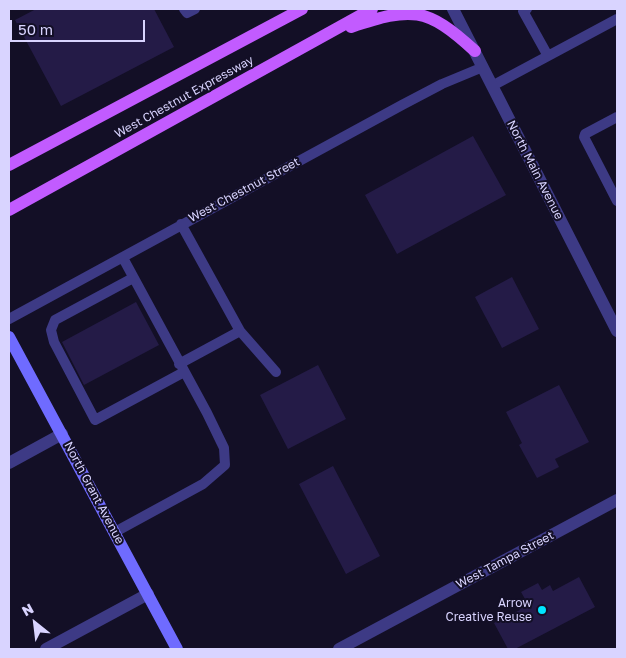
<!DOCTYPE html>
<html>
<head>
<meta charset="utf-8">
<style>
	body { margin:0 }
	#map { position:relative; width:626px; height:658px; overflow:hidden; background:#130f26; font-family:"Golos Text",sans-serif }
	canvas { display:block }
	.frame { position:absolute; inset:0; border:10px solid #d9d4ff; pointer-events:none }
	.north { position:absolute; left:10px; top:598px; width:50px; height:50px; -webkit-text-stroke:4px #130f26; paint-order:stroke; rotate:331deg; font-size:14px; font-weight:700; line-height:20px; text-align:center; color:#d9d4ff }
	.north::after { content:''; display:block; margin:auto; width:18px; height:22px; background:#d9d4ff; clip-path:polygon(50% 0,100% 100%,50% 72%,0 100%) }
	.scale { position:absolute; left:10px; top:20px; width:135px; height:22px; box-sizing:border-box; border:2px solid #d9d4ff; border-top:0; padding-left:6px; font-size:15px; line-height:18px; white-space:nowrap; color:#d9d4ff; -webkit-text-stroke:4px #130f26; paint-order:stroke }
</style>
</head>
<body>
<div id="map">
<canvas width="626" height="658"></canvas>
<div class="frame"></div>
<div class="north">N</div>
<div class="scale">50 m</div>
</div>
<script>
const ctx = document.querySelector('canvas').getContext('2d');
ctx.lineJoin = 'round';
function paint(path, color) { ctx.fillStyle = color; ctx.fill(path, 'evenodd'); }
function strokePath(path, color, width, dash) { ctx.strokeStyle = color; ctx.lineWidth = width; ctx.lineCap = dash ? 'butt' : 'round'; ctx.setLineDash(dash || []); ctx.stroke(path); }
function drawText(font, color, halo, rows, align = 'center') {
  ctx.font = font + ' "Golos Text",sans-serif'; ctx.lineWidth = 4; ctx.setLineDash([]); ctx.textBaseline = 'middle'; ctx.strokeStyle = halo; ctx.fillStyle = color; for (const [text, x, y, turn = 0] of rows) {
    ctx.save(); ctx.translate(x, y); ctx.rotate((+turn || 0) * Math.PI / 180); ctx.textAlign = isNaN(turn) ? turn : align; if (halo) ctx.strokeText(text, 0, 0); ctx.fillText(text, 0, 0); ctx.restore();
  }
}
const building = new Path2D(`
	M36,9H154L174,47L61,106L15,20Z
	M473,136L506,195L397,254L365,195Z
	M512,277L539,329L502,348L475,297Z
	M136,302L159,345L84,385L62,342Z
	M318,365L346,419L288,449L260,395Z
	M559,385L589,442L555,459L559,467L537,478L519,445L522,443L506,412Z
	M333,466L380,556L346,574L299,484Z
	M579,577L595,607L515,649H508L494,623L520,610L516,603L525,599L521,592L538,583L542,590L550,585L553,591Z`);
const service = new Path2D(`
	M184,9L187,13L195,9
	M527,9L523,11L548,56
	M492,86L617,19
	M617,117L585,134L584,137L617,201
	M181,224L240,331L276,372
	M133,278L55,320L51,330L54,342L95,420L184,372
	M9,319L402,105L442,84L483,67
	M179,364L240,331
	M115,532L203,484L225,465L224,448L207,413L123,258`);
const minor = new Path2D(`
	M453,9L617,331
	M9,463L62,434
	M46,649L148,594
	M339,649L617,500`);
const secondary = new Path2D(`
	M9,337L177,649`);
const primary = new Path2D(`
	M351,27C412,7 426,6 475,51
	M9,165L302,9
	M9,210L372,9`);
const markers = [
	[542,610,5,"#00e5ff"]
];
const streetNames = [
	["West Chestnut Expressway",184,97,-29],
	["North Main Avenue",535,170,63],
	["West Chestnut Street",244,190,-28],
	["North Grant Avenue",94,493,62],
	["West Tampa Street",505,560,-28]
];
const poiNames = [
	["Arrow",532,603],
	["Creative Reuse",532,617]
];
paint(building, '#241b47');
strokePath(service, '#3d3a85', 10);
strokePath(minor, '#3d3a85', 12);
strokePath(secondary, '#6f6bff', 12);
strokePath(primary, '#c25bff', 12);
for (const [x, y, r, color] of markers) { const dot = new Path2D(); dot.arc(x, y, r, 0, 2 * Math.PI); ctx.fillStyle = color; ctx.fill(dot); strokePath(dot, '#130f26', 2); }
drawText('12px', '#d9d4ff', '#130f26', streetNames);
drawText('12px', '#d9d4ff', '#130f26', poiNames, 'right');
</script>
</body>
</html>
